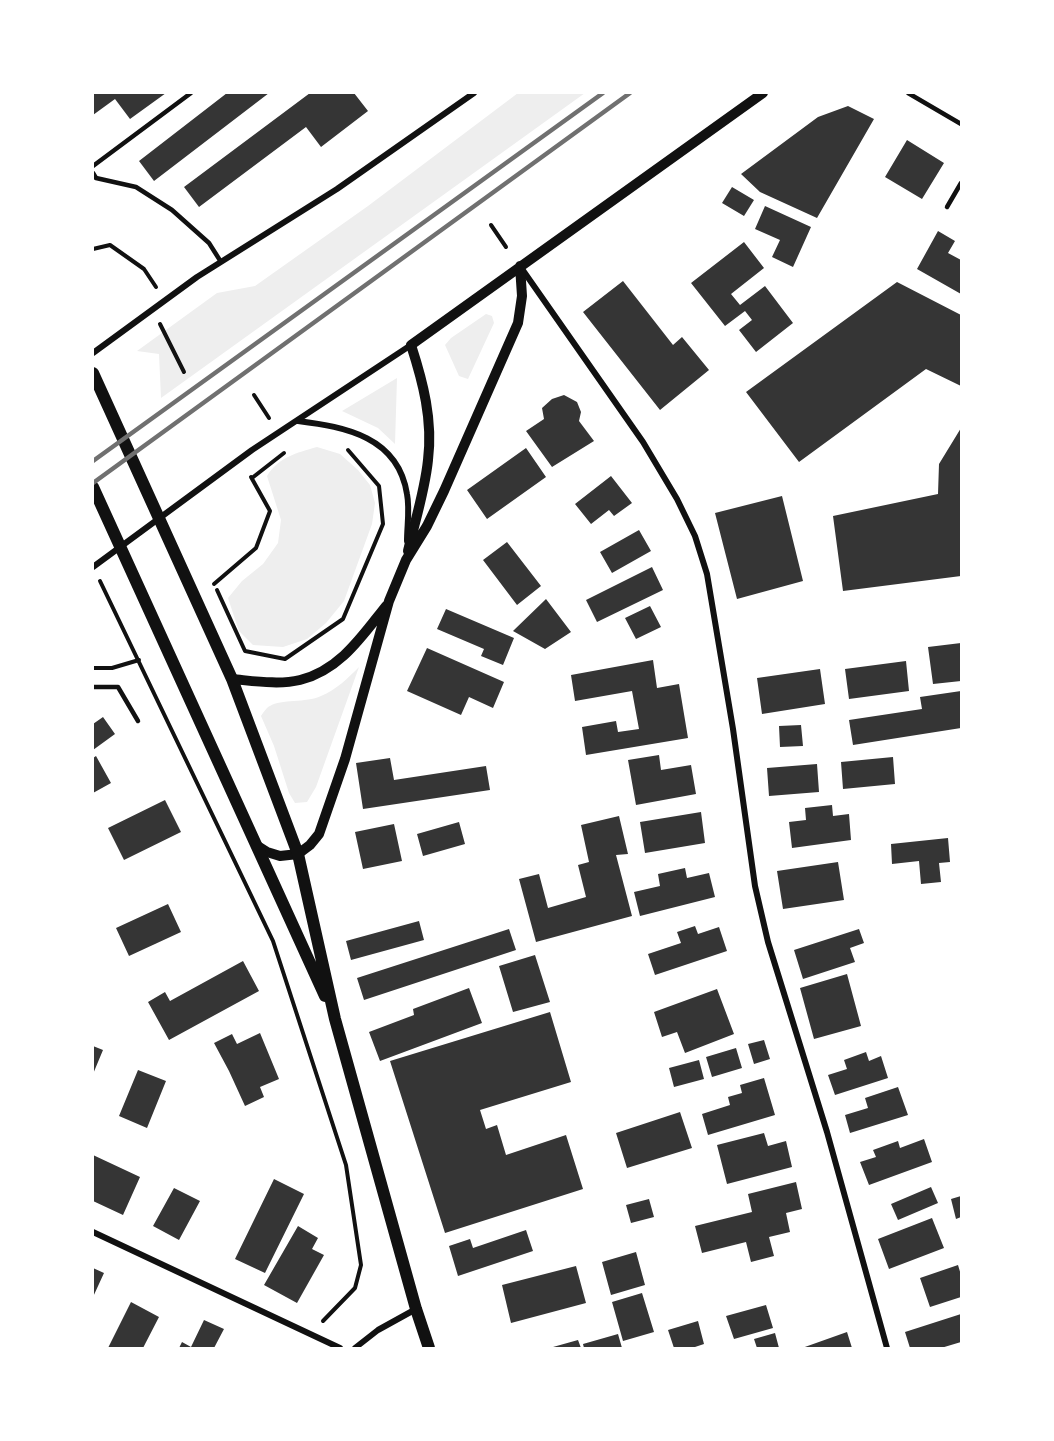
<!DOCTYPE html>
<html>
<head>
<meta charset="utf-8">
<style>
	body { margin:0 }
	#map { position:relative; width:1054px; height:1441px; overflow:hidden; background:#fff; font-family:Roboto,sans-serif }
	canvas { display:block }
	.frame { position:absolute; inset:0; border:94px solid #fff; pointer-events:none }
</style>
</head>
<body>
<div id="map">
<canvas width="1054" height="1441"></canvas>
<div class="frame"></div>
</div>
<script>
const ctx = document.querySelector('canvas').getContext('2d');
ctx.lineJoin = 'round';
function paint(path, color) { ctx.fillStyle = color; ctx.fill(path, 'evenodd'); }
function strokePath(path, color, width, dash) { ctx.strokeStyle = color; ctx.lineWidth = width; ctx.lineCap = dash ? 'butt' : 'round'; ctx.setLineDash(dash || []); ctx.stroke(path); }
const green = new Path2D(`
	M518,93H585L161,398L159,354L137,351L217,293L255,286L368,206Z
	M486,314L492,316L494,323L468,379L459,376L445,345L451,338Z
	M397,378L395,444L378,428L342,411Z
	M317,447L340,454L358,470L370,485L375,503L372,524L344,601L326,623L307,639L283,647L253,645L239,631L228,598L242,581L263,564L278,543L281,520L267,476C279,457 296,453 317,447Z
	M359,667L316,787L307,802L295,803L289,793L274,746L261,716C263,713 267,707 270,706C281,699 306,703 321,696C336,690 348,678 359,667Z`);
const building = new Path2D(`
	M93,93H166L130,119L115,99L93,115Z
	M227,93H269L154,181L139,161Z
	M310,93H354L368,111L321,147L306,127L199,207L184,187Z
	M848,106L874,119L817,218L760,192L741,174L818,117Z
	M907,140L944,163L922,199L885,177Z
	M732,187L754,200L744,216L722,203Z
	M765,206L811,227L793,267L772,257L780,240L755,229Z
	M938,231L955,241L948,253L961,260V294L917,269Z
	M744,242L764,268L731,294L740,305L765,286L793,323L756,352L739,330L752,320L745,311L725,326L691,283Z
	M623,281L673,345L682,337L709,370L660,410L583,312Z
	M897,282L961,315V386L926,369L799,462L746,392Z
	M564,395L577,402L581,412L579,421L594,441L552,467L526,431L544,419L542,408L552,399Z
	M961,428V576L843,591L833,516L938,494L939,464Z
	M526,448L546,477L487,519L467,490Z
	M611,476L632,503L614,516L609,510L591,524L575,504Z
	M782,496L803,581L737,599L715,513Z
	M639,530L651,551L612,573L600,552Z
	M507,542L541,586L517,605L483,560Z
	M652,567L663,590L597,622L586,600Z
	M546,599L571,632L545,649L513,631Z
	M650,606L661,627L636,639L625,618Z
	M446,609L514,638L503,665L481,656L484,649L437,629Z
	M961,643V681L933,684L928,647Z
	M427,648L504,682L493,708L469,697L461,715L407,691Z
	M653,660L657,688L679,684L688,738L586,755L582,727L616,721L618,732L639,729L632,691L575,701L571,675Z
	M906,661L909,691L849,699L845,669Z
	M820,669L825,704L762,714L757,678Z
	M961,691V728L853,745L849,720L922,709L920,697Z
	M103,717L115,734L93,750V724Z
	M801,725L803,746L780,747L779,726Z
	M659,755L661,770L691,765L696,794L636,805L628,760Z
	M96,756L111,783L93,793V758Z
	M893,757L895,784L843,789L841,762Z
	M390,758L394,780L486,766L490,790L363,809L356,763Z
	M817,764L819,792L769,796L767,768Z
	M165,800L181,832L124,860L108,828Z
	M832,805L833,816L849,814L851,840L792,848L789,822L806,820L805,808Z
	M701,812L705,843L645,853L640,822Z
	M619,816L628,854L616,855L632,916L536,942L519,879L539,874L548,908L586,897L578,865L589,862L581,825Z
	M459,822L465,844L423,856L417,834Z
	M394,824L402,861L363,869L355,832Z
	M948,838L950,862L939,863L941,882L921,884L919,861L892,864L891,844Z
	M838,862L844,900L783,909L777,871Z
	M685,868L687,878L709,873L715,897L640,916L634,892L660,886L658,874Z
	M168,904L181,932L129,956L116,928Z
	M419,921L424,940L351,960L346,941Z
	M695,926L698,934L719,927L727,951L655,975L648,954L681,943L677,932Z
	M509,929L516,950L364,1000L357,978Z
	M859,929L864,943L850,948L855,962L803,979L794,950Z
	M535,955L550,1002L513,1012L499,966Z
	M243,961L259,991L169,1040L148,1002L165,992L170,1001Z
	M847,974L861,1026L814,1039L800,988Z
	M469,988L482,1023L380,1061L369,1032L414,1015L413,1009Z
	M717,989L734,1034L685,1053L677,1032L662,1037L654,1012Z
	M550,1012L571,1082L480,1110L486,1129L497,1125L506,1155L566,1135L583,1189L445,1233L390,1061Z
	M260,1033L279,1079L260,1087L264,1097L245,1106L229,1071L214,1043L232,1034L237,1044Z
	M764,1040L770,1059L754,1064L748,1044Z
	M93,1046L103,1050L93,1074Z
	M736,1048L742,1068L712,1077L706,1057Z
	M866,1052L869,1061L881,1056L888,1078L835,1095L828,1075L847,1069L844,1060Z
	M699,1060L704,1079L674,1087L669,1068Z
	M138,1070L166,1081L147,1128L119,1116Z
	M764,1078L775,1115L708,1135L702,1114L730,1105L728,1097L742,1093L740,1085Z
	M898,1087L908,1115L850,1133L845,1115L868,1108L865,1098Z
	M680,1112L692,1148L627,1168L616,1133Z
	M764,1133L768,1146L786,1141L792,1167L727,1184L717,1145Z
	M924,1139L932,1162L869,1185L860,1162L876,1157L873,1150L898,1141L900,1148Z
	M93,1155L140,1177L123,1215L93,1201Z
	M274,1179L304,1194L265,1273L235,1259Z
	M796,1182L802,1209L786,1213L790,1232L769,1237L774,1256L751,1262L746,1242L702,1253L695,1226L752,1212L748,1194Z
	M931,1187L938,1203L898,1220L891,1204Z
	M174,1188L200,1201L179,1240L153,1226Z
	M961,1196V1217L956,1219L951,1199Z
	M649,1199L654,1217L631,1223L626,1205Z
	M932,1218L944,1248L889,1269L878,1239Z
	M298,1226L318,1238L312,1249L324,1255L297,1303L264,1285Z
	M526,1230L533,1251L458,1276L449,1246L470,1239L473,1248Z
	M636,1252L645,1285L611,1295L602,1262Z
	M958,1265L961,1275V1297L930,1307L920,1278Z
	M576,1266L586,1303L511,1323L502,1285Z
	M93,1268L104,1273L93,1297Z
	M642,1293L654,1332L623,1341L612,1302Z
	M131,1302L159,1317L143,1348H108Z
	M766,1305L773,1328L734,1339L726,1316Z
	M961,1314V1342L941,1348H910L905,1332Z
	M204,1320L224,1329L214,1348H179L182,1342L191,1347Z
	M698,1321L704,1344L692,1348H674L668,1330Z
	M847,1332L852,1348H802Z
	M775,1333L779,1348H757L754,1339Z
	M618,1334L622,1348H584L583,1344Z
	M578,1340L581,1348H554L553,1347Z`);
const path = new Path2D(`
	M491,225L506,247
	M93,249L110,245L144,269L156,287
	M160,324L184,372
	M254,395L269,418
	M252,478L284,453
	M100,581L273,941L346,1165L361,1265L355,1288L323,1321
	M214,584L256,548L270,511L251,477
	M217,590L245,651L285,659L343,619L383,524L379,486L348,450
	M93,668H112L139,660`);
const service = new Path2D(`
	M908,93L961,124
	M93,166L191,93
	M93,173L96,178L136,187L172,210L209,243L221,262
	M947,207L961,183
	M93,687H118L138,721`);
const minor = new Path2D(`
	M522,269L643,442L677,499L695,536L707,574L733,729L755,886L768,942L827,1132L887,1348
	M93,353L197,277L337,189L474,93
	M298,421C346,427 398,437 407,494C410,509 407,526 407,541
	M93,567L252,450L411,345
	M93,1232L340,1348
	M355,1348L378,1330L416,1309`);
const tertiary = new Path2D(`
	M408,551C415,521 425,490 428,460C433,420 423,382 411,345L763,93
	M232,679C254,681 279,685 300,680C340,670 362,636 386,606
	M256,845L267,852L280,856L298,854L310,845L319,834L345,759L389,601L406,560L427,526L444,491L518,323L522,296L520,266`);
const secondary = new Path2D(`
	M93,373L232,679L298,854L335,1019L416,1309L429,1348
	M93,487L325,996`);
const rail = new Path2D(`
	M93,461L603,93
	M93,483L630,93`);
paint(green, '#eee');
paint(building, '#353535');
strokePath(path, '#111', 4);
strokePath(service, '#111', 4.5);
strokePath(minor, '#111', 6);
strokePath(tertiary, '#111', 10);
strokePath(secondary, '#111', 12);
strokePath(rail, '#707070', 4.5);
</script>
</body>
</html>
